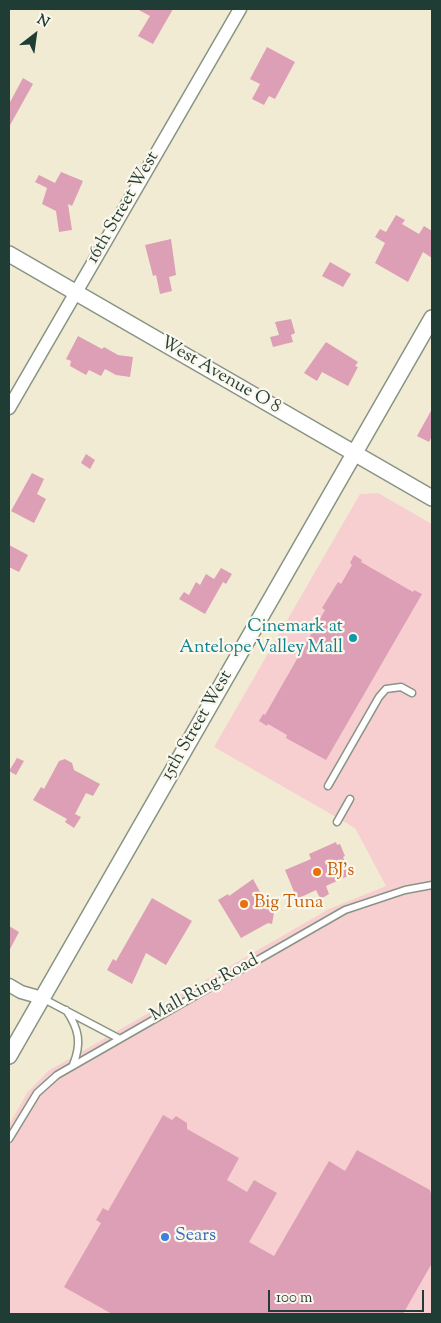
<!DOCTYPE html>
<html>
<head>
<meta charset="utf-8">
<style>
	body { margin:0 }
	#map { position:relative; width:441px; height:1323px; overflow:hidden; background:#f2ebd3; font-family:"Sorts Mill Goudy",serif }
	canvas { display:block }
	.frame { position:absolute; inset:0; border:10px solid #1f3d34; pointer-events:none }
	.north { position:absolute; left:10px; top:10px; width:50px; height:50px; -webkit-text-stroke:4px #fbf7ec; paint-order:stroke; rotate:30deg; font-size:14px; font-weight:700; line-height:20px; text-align:center; color:#1f3d34 }
	.north::after { content:''; display:block; margin:auto; width:18px; height:22px; background:#1f3d34; clip-path:polygon(50% 0,100% 100%,50% 72%,0 100%) }
	.scale { position:absolute; left:268px; top:1290px; width:156px; height:22px; box-sizing:border-box; border:2px solid #1f3d34; border-top:0; padding-left:6px; font-size:15px; line-height:18px; white-space:nowrap; color:#1f3d34; -webkit-text-stroke:4px #fbf7ec; paint-order:stroke }
</style>
</head>
<body>
<div id="map">
<canvas width="441" height="1323"></canvas>
<div class="frame"></div>
<div class="north">N</div>
<div class="scale">100 m</div>
</div>
<script>
const ctx = document.querySelector('canvas').getContext('2d');
ctx.lineJoin = 'round';
function paint(path, color) { ctx.fillStyle = color; ctx.fill(path, 'evenodd'); }
function strokePath(path, color, width, dash) { ctx.strokeStyle = color; ctx.lineWidth = width; ctx.lineCap = dash ? 'butt' : 'round'; ctx.setLineDash(dash || []); ctx.stroke(path); }
function drawText(font, color, halo, rows, align = 'center') {
  ctx.font = font + ' "Sorts Mill Goudy",serif'; ctx.lineWidth = 4.5; ctx.setLineDash([]); ctx.textBaseline = 'middle'; ctx.strokeStyle = halo; ctx.fillStyle = color; for (const [text, x, y, turn = 0] of rows) {
    ctx.save(); ctx.translate(x, y); ctx.rotate((+turn || 0) * Math.PI / 180); ctx.textAlign = isNaN(turn) ? turn : align; if (halo) ctx.strokeText(text, 0, 0); ctx.fillText(text, 0, 0); ctx.restore();
  }
}
const built = new Path2D(`
	M378,493L432,524V1314H9V1125L27,1093L48,1071L329,909L386,886L355,828L214,747L360,494Z`);
const building = new Path2D(`
	M137,9H173L153,44L138,36L150,16Z
	M267,47L295,62L275,99L269,96L264,105L252,99L260,84L250,79Z
	M23,78L33,84L9,127V104Z
	M61,172L83,181L72,206L68,204L72,230L59,232L56,211L42,204L47,188L35,182L39,175L55,183Z
	M396,215L405,220L402,224L419,234L424,226L432,231V258L423,252L408,282L375,263L385,243L375,237L380,229L386,232Z
	M171,239L176,275L169,277L172,291L160,294L156,275L153,276L145,245Z
	M330,262L351,274L343,287L322,276Z
	M291,319L295,333L291,335L293,342L273,347L270,337L279,335L275,322Z
	M78,336L102,349L104,347L118,355L133,357L130,377L116,375L105,369L101,376L89,370L86,375L70,366L71,361L66,359Z
	M326,342L358,362L355,366L358,367L348,386L322,372L317,381L304,373Z
	M432,409V436L429,442L417,436Z
	M86,454L95,460L90,469L81,463Z
	M32,473L44,479L37,494L46,499L34,523L11,511Z
	M9,545L28,555L19,572L9,567Z
	M354,555L362,560L361,562L413,592L414,590L422,594L326,760L286,738L287,735L268,724L267,726L259,721L263,714L265,715L325,610L322,608L338,582L341,584L352,565L350,563Z
	M221,568L232,574L226,584L223,582L205,614L179,599L184,592L189,595L196,582L200,585L206,574L214,579Z
	M17,758L24,761L16,775L9,771Z
	M65,759L72,763L74,770L100,784L93,796L86,793L75,814L81,817L74,828L65,822L67,819L33,800L41,787L44,789L59,761Z
	M336,842L337,845L340,844L345,856L343,857L350,875L326,886L329,894L324,897L320,898L316,890L297,899L285,870L311,859L309,854Z
	M253,879L271,912L274,913L272,924L268,923L241,938L218,900L228,894L229,896Z
	M152,898L192,921L166,965L146,953L132,984L107,970L113,959L116,961Z
	M9,926L19,932L9,951Z
	M163,1115L172,1120L176,1116L187,1123V1129L239,1158L227,1180L247,1192L254,1180L277,1193L249,1242L274,1256L329,1161L345,1171L357,1150L430,1190L432,1198V1263L403,1314H112L64,1287L101,1223L96,1220L103,1208L108,1211Z`);
const service = new Path2D(`
	M328,786L379,697L386,689L401,687L412,693
	M337,822L350,799
	M42,998L118,1038
	M66,1010C79,1029 82,1043 73,1065
	M9,1139L37,1093L57,1075L345,910L405,890L432,885`);
const minor = new Path2D(`
	M9,408L240,9
	M9,985L21,992L42,998`);
const tertiary = new Path2D(`
	M9,254L432,498
	M9,1056L432,318`);
const markers = [
	[353,638,5,"#0f9aa8"],
	[317,872,5,"#e8710a"],
	[244,904,5,"#e8710a"],
	[165,1237,5,"#3f7fe0"]
];
const streetNames = [
	["16th Street West",124,208,-60],
	["West Avenue O 8",220,376,30],
	["15th Street West",198,726,-60],
	["Mall Ring Road",205,989,-29]
];
const cultureNames = [
	["Cinemark at",343,628],
	["Antelope Valley Mall",343,649]
];
const foodNames = [
	["BJ's",327,872],
	["Big Tuna",254,904]
];
const shopNames = [
	["Sears",175,1237]
];
paint(built, '#f7cfd1');
paint(building, '#dd9fb5');
strokePath(service, '#889484', 9);
strokePath(minor, '#889484', 15);
strokePath(tertiary, '#889484', 18);
strokePath(service, '#fff', 6);
strokePath(minor, '#fff', 12);
strokePath(tertiary, '#fff', 15);
for (const [x, y, r, color] of markers) { const dot = new Path2D(); dot.arc(x, y, r, 0, 2 * Math.PI); ctx.fillStyle = color; ctx.fill(dot); strokePath(dot, '#fbf7ec', 2); }
drawText('18px', '#1f3d34', '#fbf7ec', streetNames);
drawText('18px', '#0d838f', '#fbf7ec', cultureNames, 'right');
drawText('18px', '#c56008', '#fbf7ec', foodNames, 'left');
drawText('18px', '#366cbe', '#fbf7ec', shopNames, 'left');
</script>
</body>
</html>
